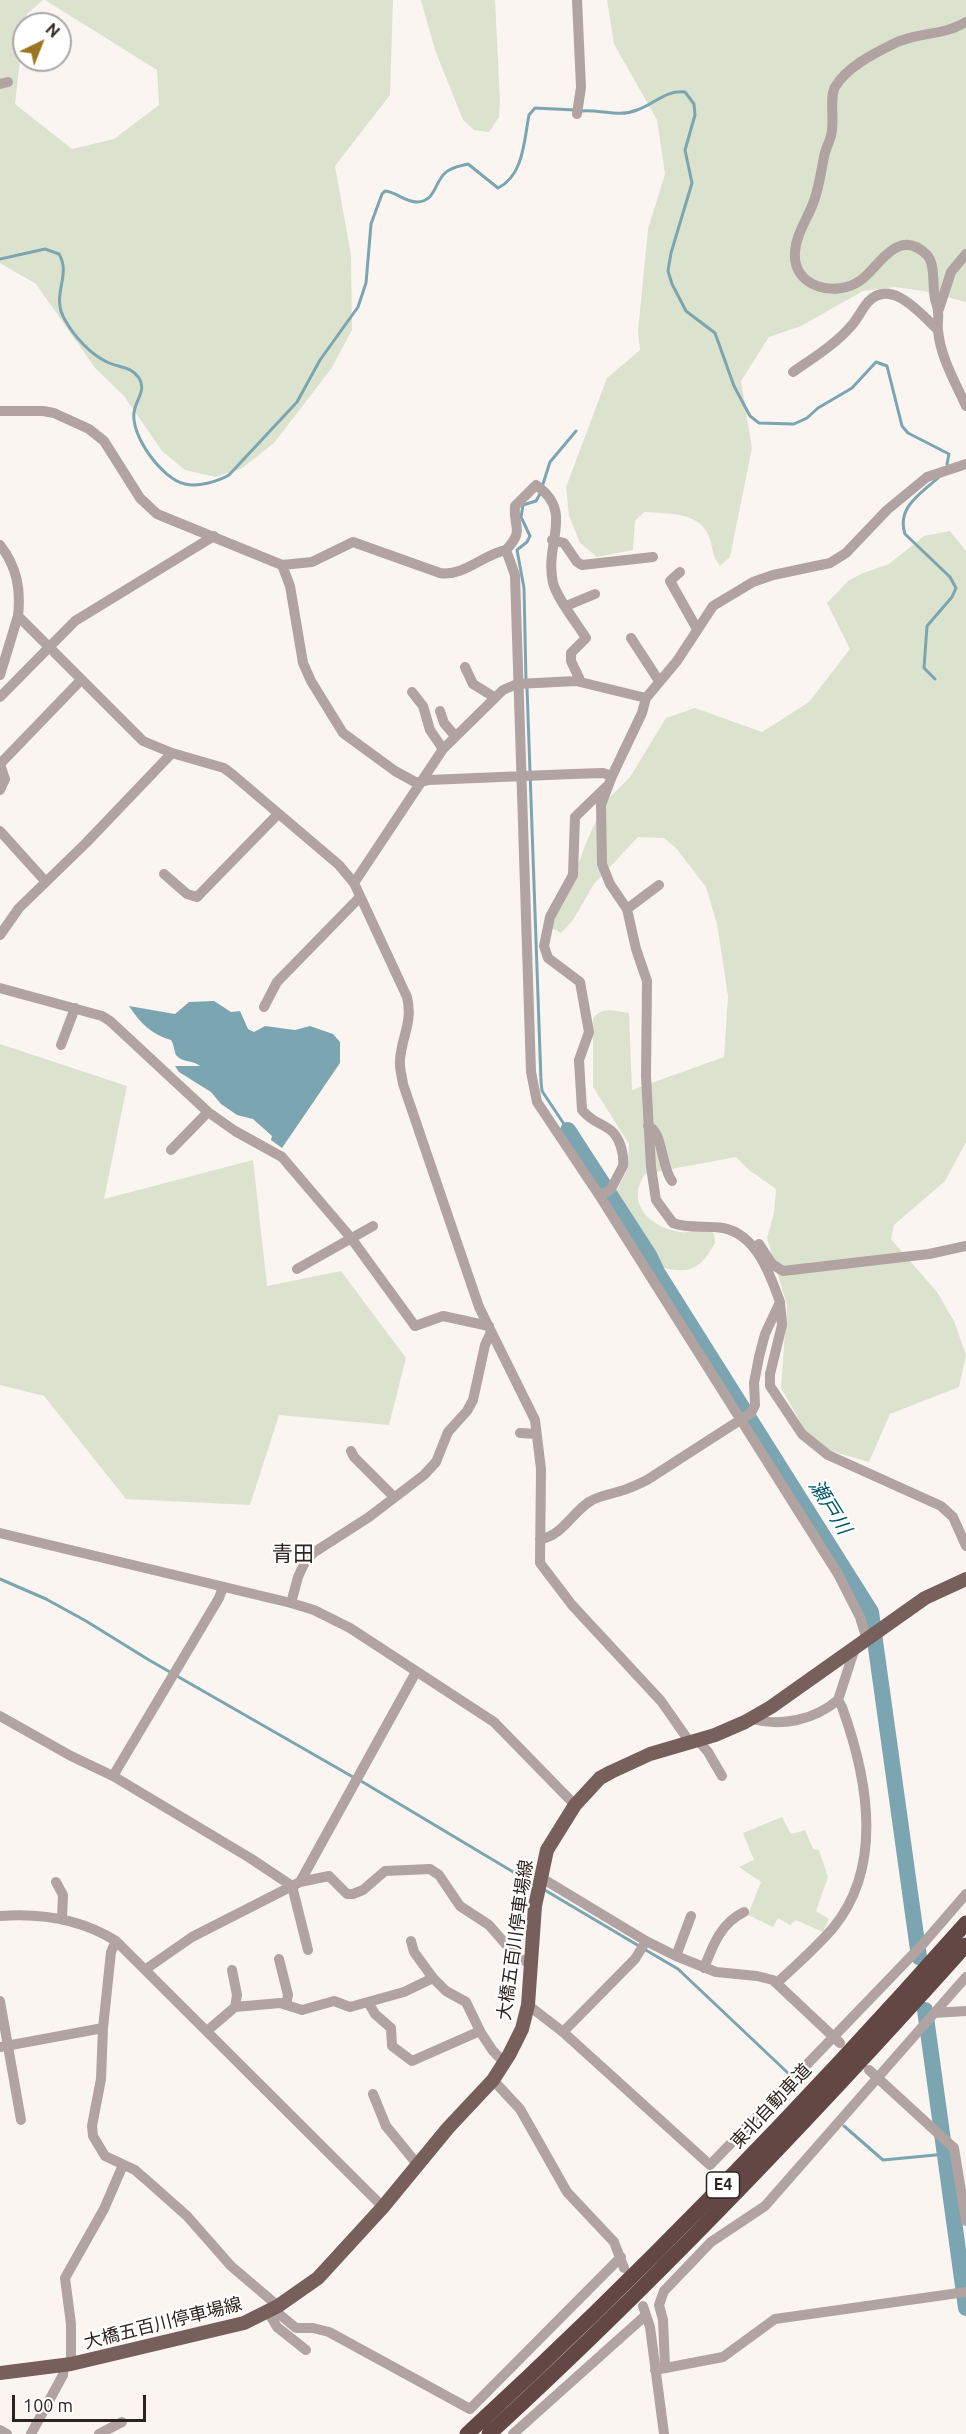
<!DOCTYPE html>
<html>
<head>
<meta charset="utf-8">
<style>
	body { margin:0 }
	#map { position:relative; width:966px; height:2434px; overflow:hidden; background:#fbf5f2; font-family:Ubuntu,sans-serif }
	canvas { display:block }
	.north { position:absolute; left:12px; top:12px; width:60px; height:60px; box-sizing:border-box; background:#fff; border:2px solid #aba7a5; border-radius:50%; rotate:43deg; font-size:16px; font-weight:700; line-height:24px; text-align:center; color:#2d231d }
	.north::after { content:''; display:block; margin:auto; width:21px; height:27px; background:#9c7521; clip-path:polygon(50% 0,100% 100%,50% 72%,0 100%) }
	.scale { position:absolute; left:12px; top:2395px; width:134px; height:27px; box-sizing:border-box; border:3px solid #2d231d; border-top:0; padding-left:8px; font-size:18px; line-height:21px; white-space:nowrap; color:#2d231d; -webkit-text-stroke:4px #fff; paint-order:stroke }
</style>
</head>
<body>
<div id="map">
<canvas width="966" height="2434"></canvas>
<div class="north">N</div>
<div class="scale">100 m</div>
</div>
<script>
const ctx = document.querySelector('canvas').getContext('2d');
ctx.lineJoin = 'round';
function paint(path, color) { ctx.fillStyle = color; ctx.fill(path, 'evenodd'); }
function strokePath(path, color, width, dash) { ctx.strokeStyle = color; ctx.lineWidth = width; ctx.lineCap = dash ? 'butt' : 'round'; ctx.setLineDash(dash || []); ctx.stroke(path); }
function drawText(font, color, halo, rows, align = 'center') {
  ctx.font = font + ' Ubuntu,"Noto Sans JP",sans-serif'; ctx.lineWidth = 4.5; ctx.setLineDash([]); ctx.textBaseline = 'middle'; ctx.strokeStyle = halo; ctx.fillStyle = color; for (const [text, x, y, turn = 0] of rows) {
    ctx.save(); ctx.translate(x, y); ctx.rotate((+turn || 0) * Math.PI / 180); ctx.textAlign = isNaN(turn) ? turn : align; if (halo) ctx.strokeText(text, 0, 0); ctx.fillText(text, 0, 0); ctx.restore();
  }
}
const green = new Path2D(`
	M0,0H43L27,14L26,24H24L15,104L72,149L114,139L159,105L157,70L45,0H393L390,95L335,166L351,255L352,330L331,369L274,443L241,469L215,477L185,470L162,451L124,396L95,368L36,284L0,263Z
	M421,0H495L500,102L499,117L489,132L474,130L463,120L435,50Z
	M607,0H966V302L924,291L895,287L863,291L801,326L769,337L741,381L752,448L730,557L720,566C713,557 713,550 710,539C701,511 668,514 644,512L635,521L633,550L597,557L580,543L569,516L566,487L607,378L640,350L638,331L648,229L665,174L657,120L614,44Z
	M950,531L966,551V1142L945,1181L894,1225L891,1239L937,1292L954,1321L966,1355L959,1387L890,1414L869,1462L831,1451L806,1432L781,1388L787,1305L767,1238L774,1213L776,1189L749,1170L736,1157L645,1174C625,1204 651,1228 681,1232C690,1233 700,1230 710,1230L714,1234L715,1243C701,1269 689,1275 661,1267L615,1194L628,1168L629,1144L593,1087V1018C603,1006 615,1011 629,1013L632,1090L724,1057L728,996L717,924L706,887L676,848L664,838L638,837L594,884L573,920L561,933L550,927L572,881L586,843L604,803L630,777L666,718L695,708L762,732L809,702L850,649L827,603L848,581L863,573L889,564L924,536Z
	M0,1044L127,1086L104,1199L253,1160L267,1286L341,1271L406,1358L389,1425L279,1415L250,1505L126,1499L44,1396L0,1385Z
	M782,1817L791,1834L805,1830L813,1849L819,1850L828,1877L816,1911L829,1919L823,1932L796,1920L790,1925L778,1918L773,1927L748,1915L761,1882L739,1867L754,1860L743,1833Z`);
const water = new Path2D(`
	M214,1001L231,1012L240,1011L248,1029L254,1032L265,1026L295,1030L310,1026L333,1034L340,1042V1063L282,1148L271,1140L272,1136L253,1119L237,1115L221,1104L211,1092L179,1072L175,1066H200C194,1060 182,1063 176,1055C174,1051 174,1044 171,1040C152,1035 139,1022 129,1006L175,1014L189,1002Z`);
const stream = new Path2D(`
	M581,111C601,109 618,118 637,110C655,104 665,90 685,92L694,104L695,115L685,150L692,183L671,253L668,271L672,284L686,311L715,333L734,386L750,416L759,423L794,424L807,418L818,408L852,388L876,362L887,366L902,426L908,433L949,454L947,464
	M0,259L45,249L59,254C72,276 50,295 65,320C74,336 90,354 107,362C119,368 131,366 139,378C147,391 135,400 134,413C131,436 162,479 185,484C198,487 217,482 229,475L297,402L320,360L358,307L366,283L371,224L382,194L385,191C397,192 404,202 417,202C436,201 434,183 445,173C451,167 460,166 468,164L498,188C524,175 524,140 529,115L535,108L575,110
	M542,487L550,462L576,431
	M935,679L924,668L927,626L952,597L956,588L950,577L905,534C896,507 922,493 939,477
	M526,681L524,588L517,550L527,542L530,536L521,517L523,505L536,501L540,494
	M527,687L541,1081L542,1091L568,1130
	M0,1579L46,1599L86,1621L149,1660L353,1777
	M361,1781L535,1885
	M543,1889L639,1946
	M644,1949L678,1969L789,2074
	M844,2126L883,2160L946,2154`);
const river = new Path2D(`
	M568,1130L649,1255L657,1272L871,1612L919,1957
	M925,2010L966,2308`);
const minor = new Path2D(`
	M577,0L581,87L577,114
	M966,22C944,36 915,32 893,44C873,54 847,67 835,87C829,97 835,122 831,136C829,143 825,150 824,157C821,172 819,187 814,201C808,218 796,234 795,252C792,288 837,298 861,280C879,267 898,226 927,255C936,265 932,286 935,299C936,303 938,307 938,312C939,318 937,324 938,330C940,356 955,382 966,406
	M0,84L8,82
	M939,309L951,272L966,254
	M793,372C813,358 836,344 852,325C858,318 862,309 868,302C891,277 922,315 938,330
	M0,411H43L54,413L89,429L104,441L140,498L157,514L282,565L290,586L303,663L311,681L343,733L395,771L415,782H421L429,780L572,774L603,773L612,776L642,713L646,698
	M552,540L564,543L577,562L582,565L653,557
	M0,545C17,567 21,589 18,616L143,741L172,753L224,768L232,774L339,865L354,883L407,997C413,1023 402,1035 400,1060C399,1067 402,1076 403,1084L479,1307L535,1420L541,1469L540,1563L572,1605L661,1701L689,1741
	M506,550L515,575L531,1072L537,1102L601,1198L838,1574L860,1617L867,1640
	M282,565L312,562L353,542L440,573C463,577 484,554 506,550C525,530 513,528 515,506L536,485C575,512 544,542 553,583C558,600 576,622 586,638L571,653V661L581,682
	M680,572L670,581L697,629
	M566,606L595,594
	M631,638L659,681
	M465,667L473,684L494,697
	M0,675L18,616
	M412,692L423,706L430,730L443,749
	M0,697L75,621L214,536
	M440,711L444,723L455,736
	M0,790L5,779L0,764L81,680
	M0,831L46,882
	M164,874L187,894L197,897L278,814
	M354,883L443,749L503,690L517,684L576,681L646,698L677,661L713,606L753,582L773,575L830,563L846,553L887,510L927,477L966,464
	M627,909L659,885
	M0,935L19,908L86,843L172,753
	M0,988L102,1016L110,1021L208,1112L235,1131L282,1157L351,1238L415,1326L443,1316L489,1326
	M264,1007L277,982L360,897
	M61,1045L75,1008
	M648,1126C663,1131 661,1167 672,1181
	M171,1150L208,1112
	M600,1196L611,1189L623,1166C624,1160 623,1157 622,1151C615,1121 597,1129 582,1110L579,1060L589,1032L580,982L548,958L544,946L550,917L573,875L575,817L606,787
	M757,1246L759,1244L772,1264L783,1271L929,1254L966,1246
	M297,1269L373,1226
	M780,1302L782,1325L770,1374V1386L802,1434L828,1455L941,1506L953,1517L966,1546
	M520,1433L536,1434
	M351,1451L354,1457L394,1497
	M0,1533L291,1603L314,1610L350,1628L494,1722L575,1805
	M540,1539C562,1536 571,1514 589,1502C601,1494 616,1494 629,1488C635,1486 641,1483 647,1480L751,1413L755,1405L754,1383L759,1357L765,1334L780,1302C770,1274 756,1234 723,1228C706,1225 689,1229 673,1223L656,1200L651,1167L646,1076L647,981L636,949L627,909L610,884L602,864L601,805L612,776
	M291,1603L298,1577L304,1564L313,1553L369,1517L424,1475L436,1462L448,1432L467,1411L473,1400L485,1345L491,1332
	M0,1716L71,1756L113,1776L250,1858L292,1886L308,1950
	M752,1719C782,1727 814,1720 838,1700
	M697,1739L708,1752L722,1776
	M113,1776L219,1598L223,1587
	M540,1877L646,1941L676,1956L716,1972L757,1976L773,1980L840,2043
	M56,1882L63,1895L62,1919
	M300,1882L329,1876L347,1894H353L363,1890L385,1871L430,1869L439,1875L460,1906L489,1925L516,1956L532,1965
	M0,1916C40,1913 81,1919 116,1941L383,2207
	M116,1941L111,1952L103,2028L101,2079L92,2126L93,2136L105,2156L135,2170L151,2184L187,2216L231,2266L278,2306
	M411,1941L414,1952L433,1978
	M676,1956L691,1916
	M279,1959L288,1995L286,2005
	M704,1968C713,1945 721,1923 744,1912
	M146,1969L192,1937L300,1882L416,1672
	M232,1970L237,1995L235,2007
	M777,1983C796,1965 816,1948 833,1928C885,1865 867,1776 842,1707L838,1700L855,1648
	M0,2001L21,2120
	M368,2002L375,2014L391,2028L392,2046L412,2061L480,2031
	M528,2005L563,2032L710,2165L922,1945L966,1894
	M934,2013L966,2011
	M207,2031L235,2007L280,2003L302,2010L334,2001L350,2007L404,1992L433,1978L446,1991L466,2002L481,2033L493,2051L505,2063
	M563,2032L635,1959L646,1941
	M0,2047L103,2028
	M869,2070L954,2148L966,2221
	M493,2080L520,2109L567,2192L614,2242L624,2268
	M373,2094L386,2126L417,2164
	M643,2306L650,2327L664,2434
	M273,2309L296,2328H313L329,2332L470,2409L621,2257
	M268,2312L277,2327L306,2350
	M71,2364V2324L65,2278L104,2209L123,2165
	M665,2366L663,2320L659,2305L664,2291L711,2242L765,2206L966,1977
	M655,2370L723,2357L775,2319L966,2292
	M0,2430L7,2434
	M31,2434L63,2375L64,2366
	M99,2434L122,2422
	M513,2434L646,2315`);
const major = new Path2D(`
	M0,2373L71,2364L244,2323L278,2306L318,2278L383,2207L448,2128L493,2080L509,2055L522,2029L528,2005L535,1906L547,1850L575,1805L600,1778L611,1772L650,1754L715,1735L745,1722L771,1707L925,1598L966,1579`);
const highway = new Path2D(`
	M467,2434C642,2273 808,2101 966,1923
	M489,2434C657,2280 814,2115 966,1945`);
const shields = [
	[723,2185,33]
];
const shieldNames = [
	["E4",723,2185]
];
const streetNames = [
	["大橋五百川停車場線",515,1940,-82],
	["東北自動車道",771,2106,-47],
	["大橋五百川停車場線",163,2323,-14]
];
const waterNames = [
	["瀬戸川",830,1507,58]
];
const quarterNames = [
	["青田",293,1554]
];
paint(green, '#dbe3ce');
paint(water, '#7ca5b2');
strokePath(stream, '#7ca5b2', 3);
strokePath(river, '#7ca5b2', 16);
strokePath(minor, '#b1a3a1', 10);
strokePath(major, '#775f5c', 14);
strokePath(highway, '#624744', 15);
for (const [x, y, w] of shields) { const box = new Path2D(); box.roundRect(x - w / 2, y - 13, w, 26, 4.5); ctx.fillStyle = '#fff'; ctx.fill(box); strokePath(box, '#2d231d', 1.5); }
drawText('bold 16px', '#2d231d', null, shieldNames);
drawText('18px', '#2d231d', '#fff', streetNames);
drawText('italic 20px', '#00586d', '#fff', waterNames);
drawText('21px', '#2d231d', '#fff', quarterNames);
</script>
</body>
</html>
